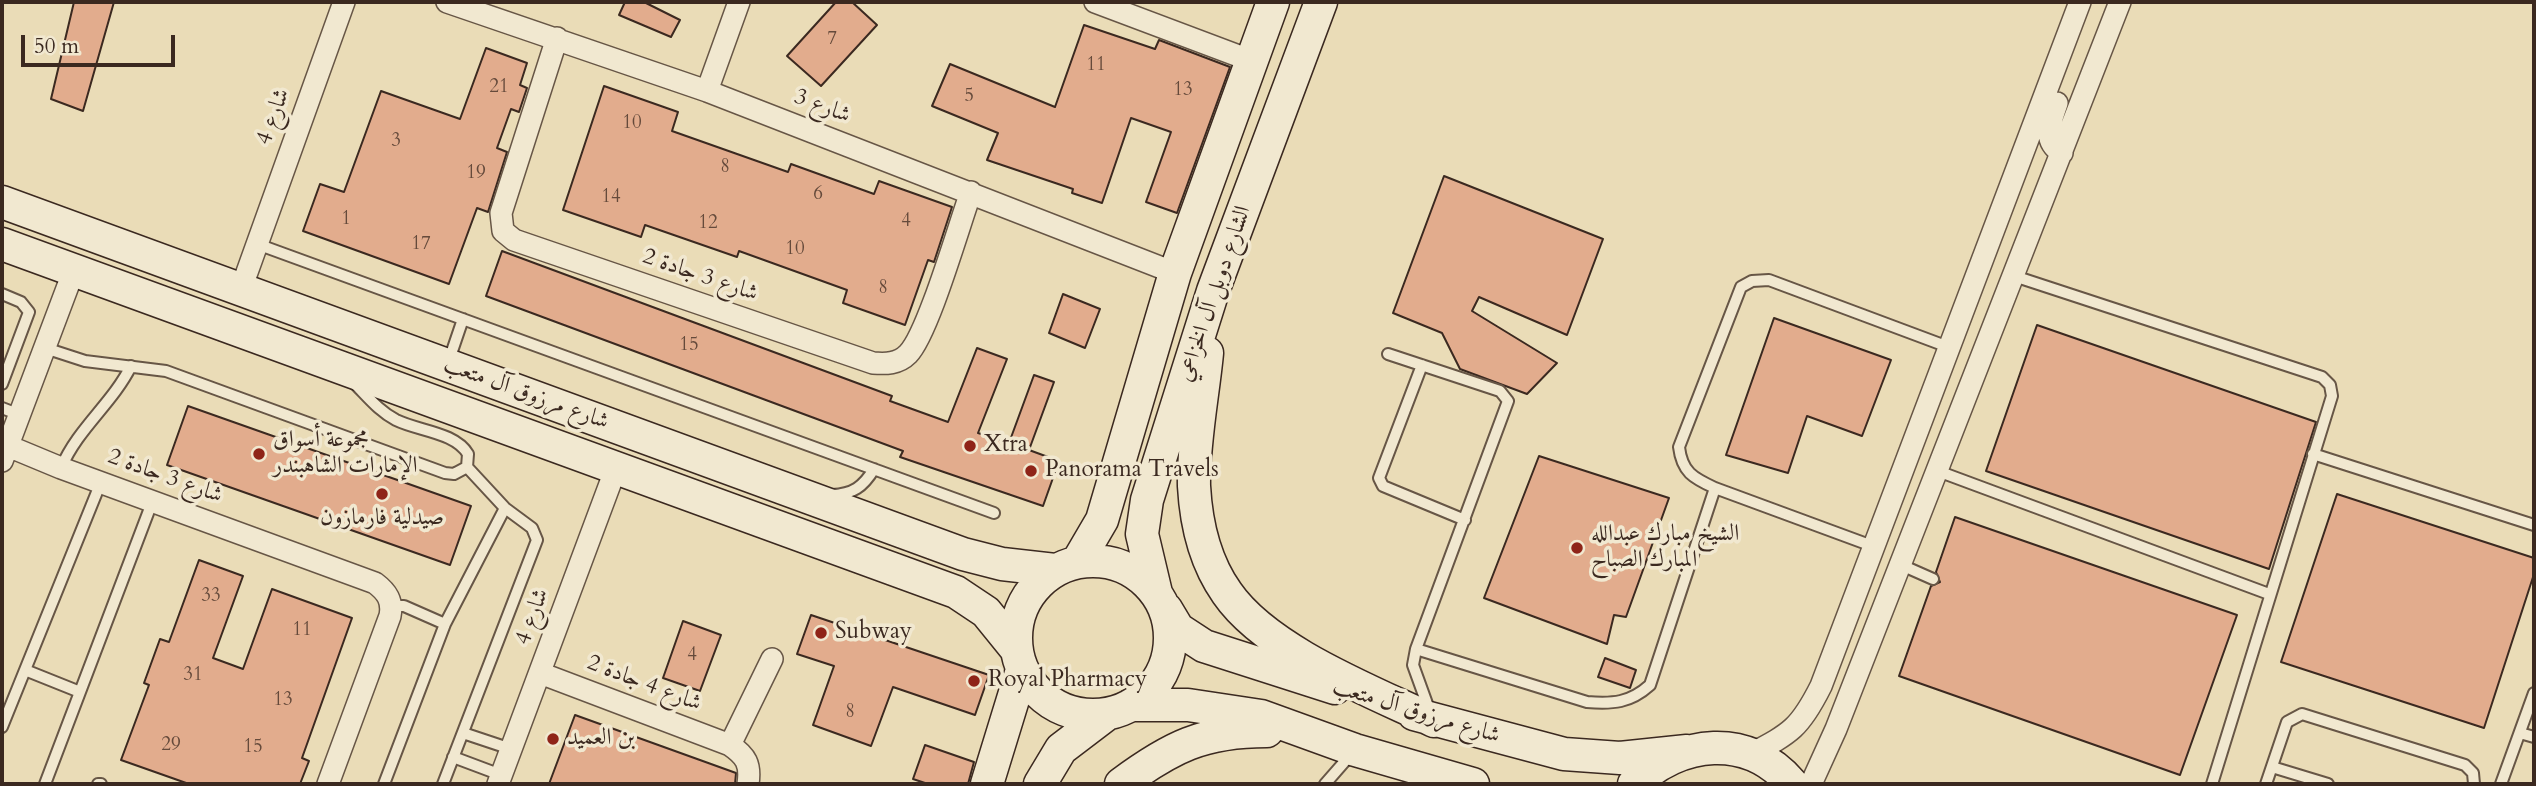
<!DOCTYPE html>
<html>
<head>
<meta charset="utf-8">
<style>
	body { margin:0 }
	#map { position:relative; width:2536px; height:786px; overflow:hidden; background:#eadcb7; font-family:Cardo,serif }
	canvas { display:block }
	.frame { position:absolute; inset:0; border:4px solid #3b2920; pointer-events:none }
	.scale { position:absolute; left:21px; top:35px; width:154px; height:32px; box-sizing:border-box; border:4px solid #3b2920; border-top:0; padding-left:9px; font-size:21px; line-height:24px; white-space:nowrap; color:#3b2920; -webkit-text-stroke:5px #f1e8d0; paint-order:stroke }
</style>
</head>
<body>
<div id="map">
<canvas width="2536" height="786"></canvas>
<div class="frame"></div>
<div class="scale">50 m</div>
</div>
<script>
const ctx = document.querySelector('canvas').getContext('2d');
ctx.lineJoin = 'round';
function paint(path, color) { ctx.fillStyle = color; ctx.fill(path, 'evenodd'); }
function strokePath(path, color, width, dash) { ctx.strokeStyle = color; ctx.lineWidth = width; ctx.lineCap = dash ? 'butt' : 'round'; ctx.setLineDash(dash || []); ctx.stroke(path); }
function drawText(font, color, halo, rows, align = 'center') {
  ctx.font = font + ' Cardo,Amiri,serif'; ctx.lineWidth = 7; ctx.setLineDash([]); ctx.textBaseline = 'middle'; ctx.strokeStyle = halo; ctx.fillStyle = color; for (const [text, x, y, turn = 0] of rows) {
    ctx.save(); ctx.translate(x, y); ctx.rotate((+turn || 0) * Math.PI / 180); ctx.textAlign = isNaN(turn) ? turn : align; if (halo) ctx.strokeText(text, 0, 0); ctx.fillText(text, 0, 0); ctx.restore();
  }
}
const building = new Path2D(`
	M74,2H114L83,111L51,99Z
	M625,2H644L680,20L671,37L619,15Z
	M836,2H852L877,25L821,86L787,56Z
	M1084,25L1155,49L1159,40L1230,67L1177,213L1146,202L1171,132L1131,118L1102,203L1072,193L1073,189L987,160L998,133L932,106L950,64L1055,107Z
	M486,48L527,63L520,85L527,88L519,112L511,109L497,148L507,152L488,212L477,208L449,284L303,231L320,184L344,192L381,91L460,119Z
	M604,86L678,112L672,131L788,172L791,164L874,194L879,181L952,207L934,262L928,260L905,325L843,303L847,290L739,251L737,257L645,225L641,237L563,210Z
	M1444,176L1603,239L1567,335L1479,297L1472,311L1557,363L1527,394L1460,369L1442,333L1393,313Z
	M502,251L892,396L890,401L948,422L977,348L1007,359L978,433L1009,443L1034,375L1054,382L1029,450L1059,461L1043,506L900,457L903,451L486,296Z
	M1063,294L1100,309L1085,348L1049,333Z
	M1774,318L1891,360L1862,436L1807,416L1788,473L1726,455Z
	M2037,325L2316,422L2269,569L1986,471Z
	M188,406L471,506L450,565L167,465Z
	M1539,456L1669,498L1626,617L1614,615L1607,644L1484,598Z
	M2337,494L2534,558V574L2484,728L2281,662Z
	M1955,517L2237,615L2180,775L1899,676L1931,586L1940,582L1936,572Z
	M199,560L243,576L213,658L243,669L272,589L352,618L302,758L309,761L300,784H189L121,760L149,685L144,683L160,639L169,642Z
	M811,615L989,675L975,715L893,687L871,746L813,725L834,666L797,654Z
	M683,621L721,635L700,691L663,678Z
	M1605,658L1636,670L1630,688L1598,677Z
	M575,715L736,773L735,784H549Z
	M925,745L974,762L968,784H928L913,779Z`);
const service = new Path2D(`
	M257,244L994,513
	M2011,275L2322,377L2330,385L2332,396L2212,784
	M2,294L21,302L29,312L2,384
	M45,348L85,361L166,371L445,473L454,474L467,467L468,454C455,432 418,431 396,420C379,411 368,397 355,384
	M1388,354L1500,391L1508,401L1416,649L1413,665L1430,712
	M448,363L463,319
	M1422,365L1379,478L1383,486L1465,520
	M2,408L20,415
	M2313,454L2534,525
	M61,468C78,428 112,404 131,366
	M1935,470L2269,594
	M1715,488C1693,478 1682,472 1679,447L1741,287L1752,281L1769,280L1951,348
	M832,495C853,494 863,487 874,469
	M1899,564L1933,579
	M392,606H404L445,624
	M1416,649L1587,702C1613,704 1630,703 1650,685L1715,488L1875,547
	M25,670L80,692
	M2,727L101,482
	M463,733L511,749
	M2520,733L2534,737
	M453,757L501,775
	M2272,767L2328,784
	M45,784L153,500
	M98,784H101
	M384,784L445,624L505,508
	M443,784L537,540L532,528L505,508L467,467
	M1325,784L1353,752
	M2266,784L2287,722L2302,714L2465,765L2473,773L2474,784
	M2501,784L2534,693`);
const minor = new Path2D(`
	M447,2L707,91L1175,273
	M1095,2L1252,61
	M557,38L501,213L503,231L514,240L873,363C886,364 898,364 908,354C928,334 959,225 971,192
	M707,91L739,2
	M2057,103C2051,122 2041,140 2062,153
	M241,289L344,2
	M8,446L61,468L375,583C387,592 393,601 390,616L328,784
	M2,461L74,270
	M540,673L730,745C746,756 751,764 748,784
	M730,745L772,659
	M1751,754C1791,733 1800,728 1821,686L2080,2
	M498,784L616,468
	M1811,784L1836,729L2120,2`);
const secondary = new Path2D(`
	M2,202L963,554L1002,564L1055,570
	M2,244L956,592L986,612L1016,649
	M1207,353C1203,395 1193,445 1194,486C1196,523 1205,562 1227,593C1267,651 1371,691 1434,721
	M1016 638a77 77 0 1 1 154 0a77 77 0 1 1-154 0Z
	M1078,561L1102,520L1175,273L1273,2
	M1156,593L1142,534L1147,500L1213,291L1321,2
	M1166,609L1178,629L1204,646L1335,688
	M1131,705H1188L1261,716L1355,750L1473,784
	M1414,714L1564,754L1620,758L1687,751
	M987,784L1022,670
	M1040,784L1061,749L1107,714
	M1121,784C1171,747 1203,731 1267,731
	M1634,784C1680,740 1748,732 1792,784`);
const markers = [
	[970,446,7,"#8f2418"],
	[259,454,7,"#8f2418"],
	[1031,471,7,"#8f2418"],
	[382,494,7,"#8f2418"],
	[1577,548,7,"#8f2418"],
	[821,633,7,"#8f2418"],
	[974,681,7,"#8f2418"],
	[553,739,7,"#8f2418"]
];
const numberNames = [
	["7",832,40],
	["11",1096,66],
	["21",499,88],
	["13",1183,91],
	["5",969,97],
	["10",632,124],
	["3",396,142],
	["8",725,168],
	["19",476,174],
	["6",818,195],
	["14",611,198],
	["1",346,220],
	["4",906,222],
	["12",708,224],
	["17",421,245],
	["10",795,250],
	["8",883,289],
	["15",689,346],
	["33",211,597],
	["11",302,631],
	["4",692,656],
	["31",193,676],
	["13",283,701],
	["8",850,713],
	["29",171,746],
	["15",253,748]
];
const streetNames = [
	["شارع 3",822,107,21],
	["شارع 4",274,117,-70],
	["شارع 3 جادة 2",700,276,19],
	["الشارع دوبل آل الخزاعي",1215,294,-71],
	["شارع مرزوق آل متعب",526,394,20],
	["شارع 3 جادة 2",165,477,20],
	["شارع 4",533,617,-70],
	["شارع 4 جادة 2",644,684,21],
	["شارع مرزوق آل متعب",1416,712,17]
];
const poiNames = [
	["مجموعة أسواق",273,441],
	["الإمارات الشاهبندر",273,467],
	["Xtra",984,446],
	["Panorama Travels",1045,471],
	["صيدلية فارمازون",382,519,"center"],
	["الشيخ مبارك عبدالله",1591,535],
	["المبارك الصباح",1591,561],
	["Subway",835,633],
	["Royal Pharmacy",988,681],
	["بن العميد",567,739]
];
paint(building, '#e2ac8d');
strokePath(building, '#3b2920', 2);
strokePath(service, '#675646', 14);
strokePath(minor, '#675646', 24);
strokePath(secondary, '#3b2920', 35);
strokePath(service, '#f1e8d0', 10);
strokePath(minor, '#f1e8d0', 21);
strokePath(secondary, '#f1e8d0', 32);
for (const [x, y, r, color] of markers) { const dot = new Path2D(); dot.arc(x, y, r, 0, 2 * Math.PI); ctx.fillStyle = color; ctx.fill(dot); strokePath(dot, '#f1e8d0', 2.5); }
drawText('19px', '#654a3b', null, numberNames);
drawText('23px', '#3b2920', '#f1e8d0', streetNames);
drawText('23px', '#3b2920', '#f1e8d0', poiNames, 'left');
</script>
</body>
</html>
